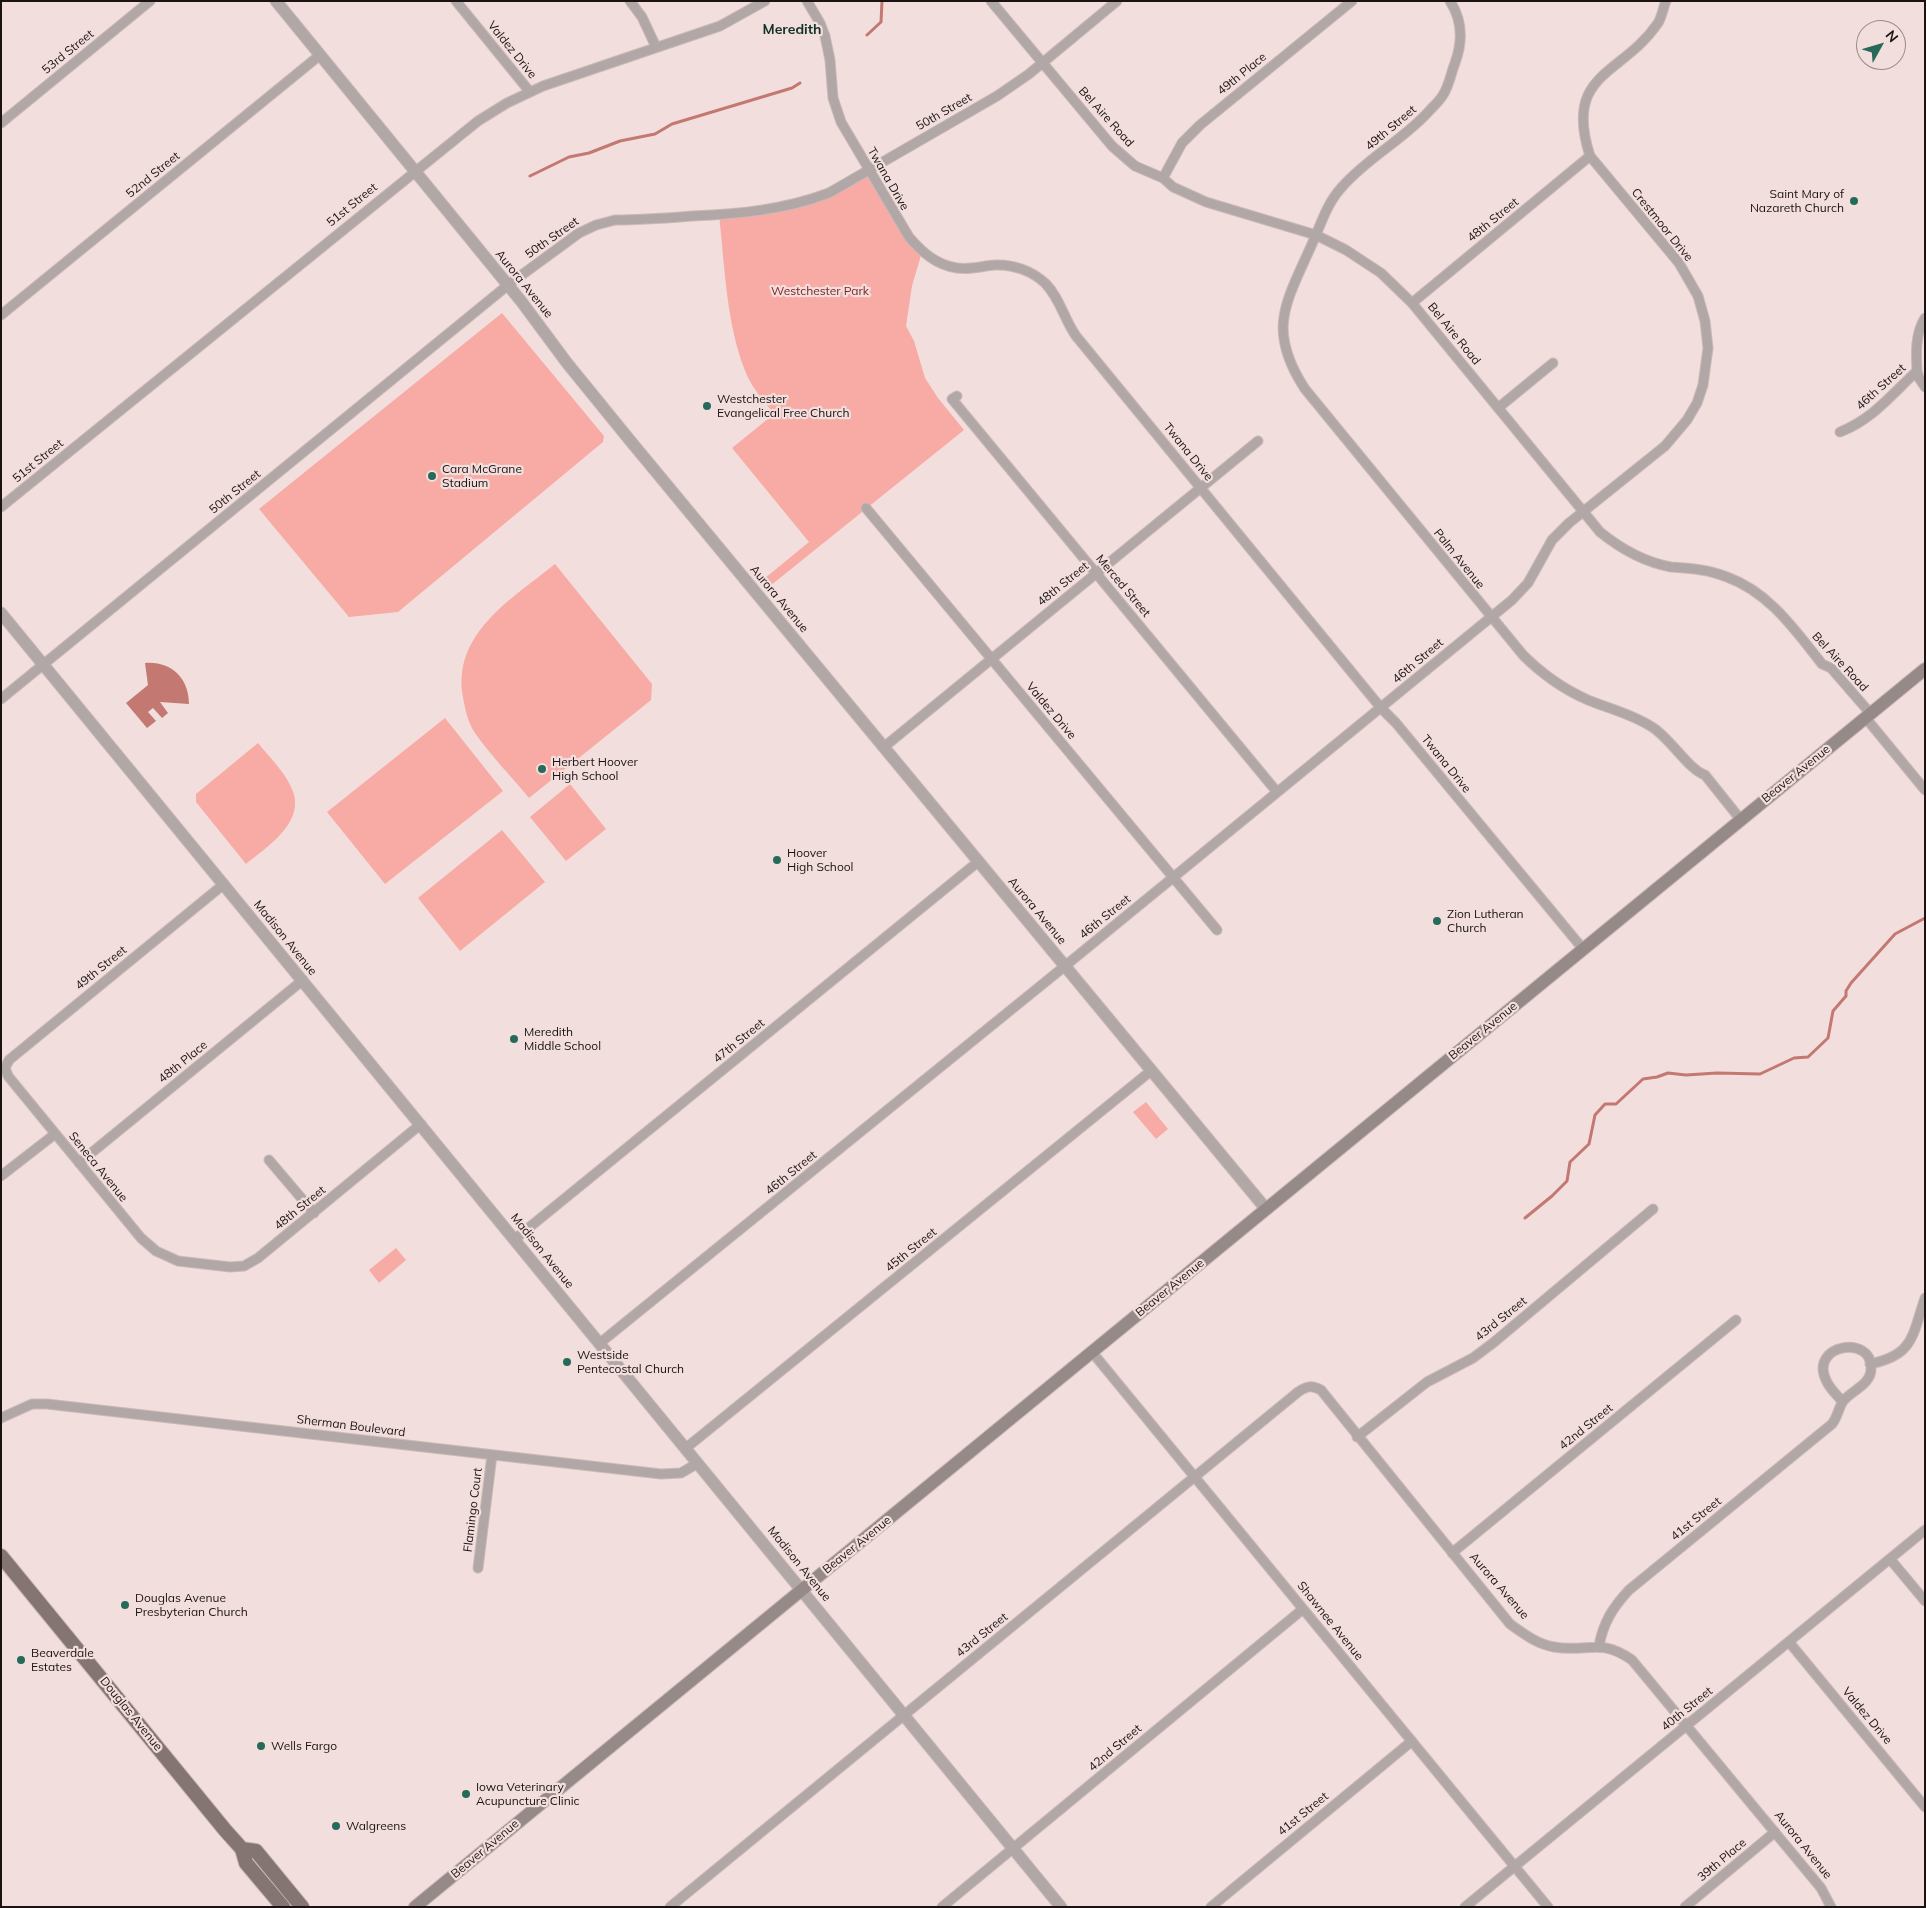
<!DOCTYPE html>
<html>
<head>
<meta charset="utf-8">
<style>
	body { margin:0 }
	#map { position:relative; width:1926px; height:1908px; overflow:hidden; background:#f2dedc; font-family:Mulish,sans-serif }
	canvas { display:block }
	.frame { position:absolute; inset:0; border:2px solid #1a1312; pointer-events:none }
	.north { position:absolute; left:1856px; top:20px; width:50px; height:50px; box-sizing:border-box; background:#f2dedc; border:1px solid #9c8d8b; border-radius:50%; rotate:51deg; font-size:14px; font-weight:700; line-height:20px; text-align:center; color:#1a1312 }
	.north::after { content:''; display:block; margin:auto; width:18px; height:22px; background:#27695a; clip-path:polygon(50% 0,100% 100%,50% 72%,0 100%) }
</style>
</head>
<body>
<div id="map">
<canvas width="1926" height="1908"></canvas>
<div class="frame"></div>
<div class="north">N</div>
</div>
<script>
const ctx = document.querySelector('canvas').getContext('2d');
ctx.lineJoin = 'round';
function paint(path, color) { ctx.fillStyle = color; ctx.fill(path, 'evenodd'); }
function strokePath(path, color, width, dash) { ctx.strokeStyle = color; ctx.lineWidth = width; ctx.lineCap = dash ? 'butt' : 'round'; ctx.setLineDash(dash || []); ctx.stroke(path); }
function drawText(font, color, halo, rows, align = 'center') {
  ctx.font = font + ' Mulish,sans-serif'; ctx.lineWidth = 4.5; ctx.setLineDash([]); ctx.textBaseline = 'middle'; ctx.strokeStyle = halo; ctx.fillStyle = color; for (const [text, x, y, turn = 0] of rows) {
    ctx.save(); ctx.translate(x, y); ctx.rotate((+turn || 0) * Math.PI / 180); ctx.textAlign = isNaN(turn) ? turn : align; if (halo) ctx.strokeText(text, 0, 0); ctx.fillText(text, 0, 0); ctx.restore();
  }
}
const green = new Path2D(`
	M868,171L922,252L912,286L906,326L914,341L925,378L938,398L964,430L765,590L759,583L809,542L732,448L774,414C764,401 752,388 746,373C726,324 725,267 719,215L809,200Z
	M502,313L604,436L603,442L398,612L349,617L259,509Z
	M555,564L652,684L651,700L529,798C511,776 491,756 475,733C468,723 465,709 463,697C452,633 512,599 555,564Z
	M445,718L503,791L385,884L327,812Z
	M258,743C269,757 284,771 291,787C308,821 268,846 246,864L196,802V794Z
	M570,784L606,829L566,861L530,817Z
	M502,830L545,882L460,951L418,898Z
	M1146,1102L1168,1129L1156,1139L1133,1112Z
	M396,1248L406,1260L379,1283L369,1270Z`);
const water = new Path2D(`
	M145,663C171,661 189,678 189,704L160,702L168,713L162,718L153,708L148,712L156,721L147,728L126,703L148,685Z`);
const stream = new Path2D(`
	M867,35L881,22L882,1
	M530,176L569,157L589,153L620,141L655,134L672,124L792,88L800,83
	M1525,1218L1552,1196L1567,1181L1570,1162L1589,1144L1595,1115L1605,1104H1616L1643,1079L1657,1077L1668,1073L1686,1075L1717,1073L1760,1074L1794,1058L1808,1057L1828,1038L1833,1011L1846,996V991L1851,983L1895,934L1925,918`);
const minor = new Path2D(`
	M456,1L530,92
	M630,1L642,17L656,47
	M807,1L820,23L825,36L830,60L833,98L841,122L909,237C922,252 936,265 957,268C970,270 982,266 995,265C1013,264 1032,271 1045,283C1060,298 1064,319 1076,336L1381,708L1396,723L1583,949
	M991,1L1112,146L1135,166L1163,178L1173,187L1206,202L1316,235L1346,250L1381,273L1412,303L1600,532C1621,549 1644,562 1671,567C1681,568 1691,568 1701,570C1710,571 1719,574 1727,577C1769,592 1795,630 1822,664L1831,668L1870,713
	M1450,1C1463,21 1463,41 1455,63C1451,73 1449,86 1443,95C1440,100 1435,105 1431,109C1405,139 1368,157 1342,187C1327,203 1321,224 1312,244C1286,303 1266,329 1305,389L1523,655C1542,674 1563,689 1588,700C1610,709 1632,714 1652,727C1670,738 1688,769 1705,775L1741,820
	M1,123L150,1
	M1163,178L1182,143L1200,125L1352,1
	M1412,303L1590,156
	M1,315L320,55
	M1917,371L1919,378L1925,387
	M957,396L952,399L1277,792
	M1498,408L1553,363
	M1840,432C1873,419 1891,395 1917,371C1916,354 1915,334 1925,318
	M1,507L478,121L507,103L543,86L720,26L765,1
	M866,508L1217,930
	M1,699L508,285L579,233L596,225L615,220C641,220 666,218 692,216C739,214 784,210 829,193L997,96L1029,74L1117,1
	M1865,717L1925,790
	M884,747L1258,441
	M224,884L9,1060L5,1068L8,1076L141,1238L156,1251L178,1261L230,1267L244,1266L258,1258L421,1124
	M269,1160L314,1213
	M79,1163L303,980
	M1,1176L55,1134
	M515,1239L979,861
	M600,1343L1065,966L1512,600L1528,583L1552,540L1569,523L1665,446L1687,420L1697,403L1703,385L1708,348L1705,321L1698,296L1679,263L1590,156C1563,72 1622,76 1658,23C1662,17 1663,8 1666,1
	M1092,1352L1548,1907
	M1870,1364C1914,1355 1912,1336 1925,1298
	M1,1418L32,1404H47L661,1474L681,1473L698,1463
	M1357,1437L1427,1382L1473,1358L1493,1343L1653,1209
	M686,1448L1152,1070
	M1452,1553L1736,1320
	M1890,1559L1925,1601
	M478,1568L492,1455
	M1789,1642L1925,1807
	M1599,1646C1603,1623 1613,1607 1629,1590L1832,1424C1838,1417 1839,1405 1844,1400C1853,1390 1871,1384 1871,1369C1873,1334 1809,1344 1826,1380C1829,1388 1837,1395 1842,1401
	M670,1907L1298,1392C1307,1386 1312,1385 1321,1390L1510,1624C1524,1634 1537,1644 1554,1647C1588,1653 1599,1637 1632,1660L1821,1888L1831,1907
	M942,1907L1303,1609
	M1211,1907L1412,1741
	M1465,1907L1925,1530
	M1685,1907L1775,1832`);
const tertiary = new Path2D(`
	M276,1L521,301L567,363L628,438L1266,1209
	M1,613L1061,1907`);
const secondary = new Path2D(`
	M415,1907L1925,669`);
const primary = new Path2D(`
	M1,1556L225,1830L242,1849L246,1863L283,1907
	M242,1849L256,1851L302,1907`);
const markers = [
	[1854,201,5,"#27695a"],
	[707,406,5,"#27695a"],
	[432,476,5,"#27695a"],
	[542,769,5,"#27695a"],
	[777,860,5,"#27695a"],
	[1437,921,5,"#27695a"],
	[514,1039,5,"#27695a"],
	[567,1362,5,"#27695a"],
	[125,1605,5,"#27695a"],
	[21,1660,5,"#27695a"],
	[261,1746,5,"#27695a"],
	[466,1794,5,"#27695a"],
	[336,1826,5,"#27695a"]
];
const streetNames = [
	["Valdez Drive",512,50,51],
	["53rd Street",68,52,-39],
	["49th Place",1242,74,-39],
	["50th Street",944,112,-30],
	["Bel Aire Road",1106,117,48],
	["49th Street",1391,128,-40],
	["52nd Street",153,175,-39],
	["Twana Drive",888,179,60],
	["51st Street",352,205,-39],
	["48th Street",1493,220,-39],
	["Crestmoor Drive",1662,225,51],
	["50th Street",552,238,-35],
	["Aurora Avenue",524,284,51],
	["Bel Aire Road",1454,334,51],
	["46th Street",1881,387,-42],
	["Twana Drive",1188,452,51],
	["51st Street",38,461,-39],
	["50th Street",235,492,-39],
	["Palm Avenue",1459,559,51],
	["48th Street",1063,584,-39],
	["Merced Street",1123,586,50],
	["Aurora Avenue",779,599,50],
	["46th Street",1418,661,-40],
	["Bel Aire Road",1840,662,47],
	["Valdez Drive",1051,711,50],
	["Twana Drive",1446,764,51],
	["Beaver Avenue",1796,774,-39],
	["Aurora Avenue",1037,911,50],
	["46th Street",1105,917,-39],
	["Madison Avenue",285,938,51],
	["49th Street",101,968,-39],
	["Beaver Avenue",1483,1031,-39],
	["47th Street",739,1041,-39],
	["48th Place",183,1062,-39],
	["Seneca Avenue",98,1167,51],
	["46th Street",791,1173,-39],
	["48th Street",300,1208,-39],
	["45th Street",911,1250,-39],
	["Madison Avenue",542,1251,51],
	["Beaver Avenue",1170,1288,-39],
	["43rd Street",1501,1319,-39],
	["Sherman Boulevard",351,1426,7],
	["42nd Street",1586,1427,-39],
	["Flamingo Court",473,1510,-83],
	["41st Street",1696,1519,-39],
	["Beaver Avenue",857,1545,-39],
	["Madison Avenue",799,1564,51],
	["Aurora Avenue",1499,1586,49],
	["Shawnee Avenue",1330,1621,51],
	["43rd Street",982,1635,-39],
	["40th Street",1687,1709,-39],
	["Douglas Avenue",131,1714,51],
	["Valdez Drive",1867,1716,50],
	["42nd Street",1115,1748,-40],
	["41st Street",1303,1814,-39],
	["Aurora Avenue",1803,1845,51],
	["Beaver Avenue",485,1849,-40],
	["39th Place",1722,1860,-40]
];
const poiNames = [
	["Saint Mary of",1844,194,"right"],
	["Nazareth Church",1844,208,"right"],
	["Westchester",717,399],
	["Evangelical Free Church",717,413],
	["Cara McGrane",442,469],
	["Stadium",442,483],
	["Herbert Hoover",552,762],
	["High School",552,776],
	["Hoover",787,853],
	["High School",787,867],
	["Zion Lutheran",1447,914],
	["Church",1447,928],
	["Meredith",524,1032],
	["Middle School",524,1046],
	["Westside",577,1355],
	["Pentecostal Church",577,1369],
	["Douglas Avenue",135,1598],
	["Presbyterian Church",135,1612],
	["Beaverdale",31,1653],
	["Estates",31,1667],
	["Wells Fargo",271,1746],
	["Iowa Veterinary",476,1787],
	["Acupuncture Clinic",476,1801],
	["Walgreens",346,1826]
];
const parkNames = [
	["Westchester Park",820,291]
];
const neighbourhoodNames = [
	["Meredith",792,30]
];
paint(green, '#f7aba4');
paint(water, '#c37872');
strokePath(stream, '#c37872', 3);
strokePath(minor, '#cbb9b8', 11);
strokePath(tertiary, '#cbb9b8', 13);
strokePath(secondary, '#cbb9b8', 14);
strokePath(primary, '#cbb9b8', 16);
strokePath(minor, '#b0a7a6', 9);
strokePath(tertiary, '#b0a7a6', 11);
strokePath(secondary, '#968a88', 12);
strokePath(primary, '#847573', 14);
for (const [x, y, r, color] of markers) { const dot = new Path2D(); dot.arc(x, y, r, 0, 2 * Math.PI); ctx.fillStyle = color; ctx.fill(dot); strokePath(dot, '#f2dedc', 2); }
drawText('12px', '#1a1312', '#f2dedc', streetNames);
drawText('12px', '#1a1312', '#f2dedc', poiNames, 'left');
drawText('12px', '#7d2222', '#f2dedc', parkNames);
drawText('bold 14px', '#123129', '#f2dedc', neighbourhoodNames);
</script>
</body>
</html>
